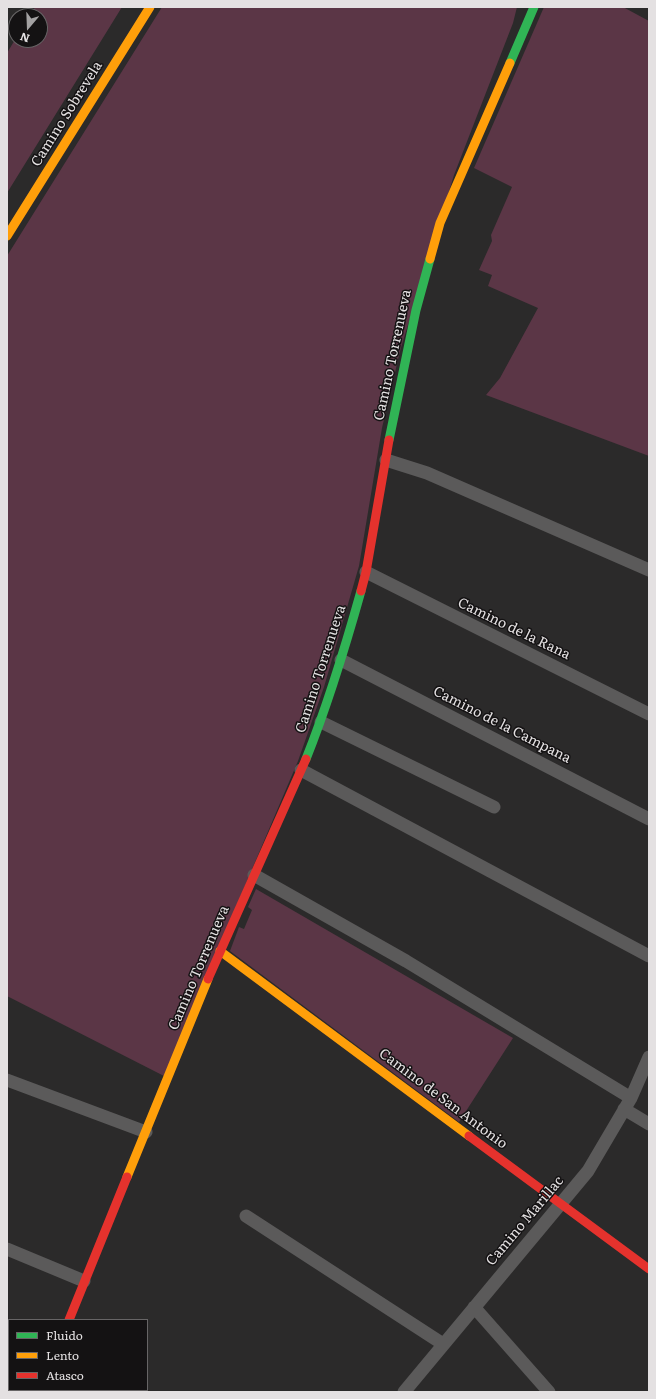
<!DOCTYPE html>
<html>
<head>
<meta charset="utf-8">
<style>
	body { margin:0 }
	#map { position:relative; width:656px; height:1399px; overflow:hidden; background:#2b2a2a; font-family:Literata,serif }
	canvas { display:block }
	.frame { position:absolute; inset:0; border:8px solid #e4e1e2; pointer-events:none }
	.legend { position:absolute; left:8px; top:1319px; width:140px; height:72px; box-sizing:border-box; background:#141213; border:1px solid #676566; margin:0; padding:5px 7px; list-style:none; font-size:12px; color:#e4e1e2 }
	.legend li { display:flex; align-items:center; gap:8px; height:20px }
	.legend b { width:20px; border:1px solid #676566 }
	.north { position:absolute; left:8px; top:8px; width:40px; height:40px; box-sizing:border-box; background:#141213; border:1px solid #676566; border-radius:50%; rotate:199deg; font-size:11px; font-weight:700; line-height:16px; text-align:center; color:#e4e1e2 }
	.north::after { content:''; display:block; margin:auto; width:14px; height:18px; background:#a3a1a2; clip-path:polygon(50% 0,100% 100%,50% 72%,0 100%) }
</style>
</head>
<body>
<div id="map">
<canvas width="656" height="1399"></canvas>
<div class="frame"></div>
<ul class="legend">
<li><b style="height:5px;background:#30b455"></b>Fluido</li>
<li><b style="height:5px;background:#ff9f0a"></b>Lento</li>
<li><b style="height:5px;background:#e5322d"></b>Atasco</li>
</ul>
<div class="north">N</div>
</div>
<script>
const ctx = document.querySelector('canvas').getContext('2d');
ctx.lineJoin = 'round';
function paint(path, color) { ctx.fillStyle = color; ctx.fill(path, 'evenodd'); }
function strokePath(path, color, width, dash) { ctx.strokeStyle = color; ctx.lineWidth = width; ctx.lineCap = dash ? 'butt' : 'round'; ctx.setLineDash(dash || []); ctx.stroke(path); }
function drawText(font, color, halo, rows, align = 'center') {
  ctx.font = font + ' Literata,serif'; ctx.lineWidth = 3; ctx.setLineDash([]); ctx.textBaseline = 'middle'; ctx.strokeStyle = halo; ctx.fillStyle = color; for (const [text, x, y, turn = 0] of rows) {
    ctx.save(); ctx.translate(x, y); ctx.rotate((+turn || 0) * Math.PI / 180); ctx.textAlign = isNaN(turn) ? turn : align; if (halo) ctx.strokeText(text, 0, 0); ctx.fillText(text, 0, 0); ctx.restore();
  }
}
const green = new Path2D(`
	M35,7H122L7,193V53L16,38V40H40V16H30Z
	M162,7H517L513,23L454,175L400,351L382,428L359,566L324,687L298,761L164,1076L7,996V256Z
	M544,7H623L649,21V456L486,395L500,378L538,308L488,286L492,275L479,270L492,241L491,235L512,187L474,168Z
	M256,889L513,1038L459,1122L230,951L239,927L244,929L252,910L248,907Z`);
const street = new Path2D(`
	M386,460L427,473L649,570
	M366,572L649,714
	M341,660L649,819
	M321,722L494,807
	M301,770L649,956
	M254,875L406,961L631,1098
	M7,1080L146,1132
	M624,1109L649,1124
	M246,1216L443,1344
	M7,1249L84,1281
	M474,1307L549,1392
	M404,1392L588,1171L631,1098L649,1057`);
const fast = new Path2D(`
	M510,63L534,7
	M389,440L416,310L430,259
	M306,759C328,704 345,648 361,591`);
const slow = new Path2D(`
	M7,236L150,7
	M430,259L440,223L510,63
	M220,951L469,1136
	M127,1177L208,979
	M42,1392L43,1390`);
const jam = new Path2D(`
	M361,591L366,572L389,440
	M208,979L306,759
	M469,1136L649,1269
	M69,1320L127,1177`);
const streetNames = [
	["Camino Sobrevela",67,114,-58],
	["Camino Torrenueva",393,355,-78],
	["Camino de la Rana",514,629,26],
	["Camino Torrenueva",321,669,-72],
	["Camino de la Campana",502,725,27],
	["Camino Torrenueva",199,968,-67],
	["Camino de San Antonio",443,1099,37],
	["Camino Marillac",525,1221,-50]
];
paint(green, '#5b3646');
strokePath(street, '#5b5a5a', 13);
strokePath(fast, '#30b455', 9);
strokePath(slow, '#ff9f0a', 9);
strokePath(jam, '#e5322d', 9);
drawText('14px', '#e4e1e2', '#141213', streetNames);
</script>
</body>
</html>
